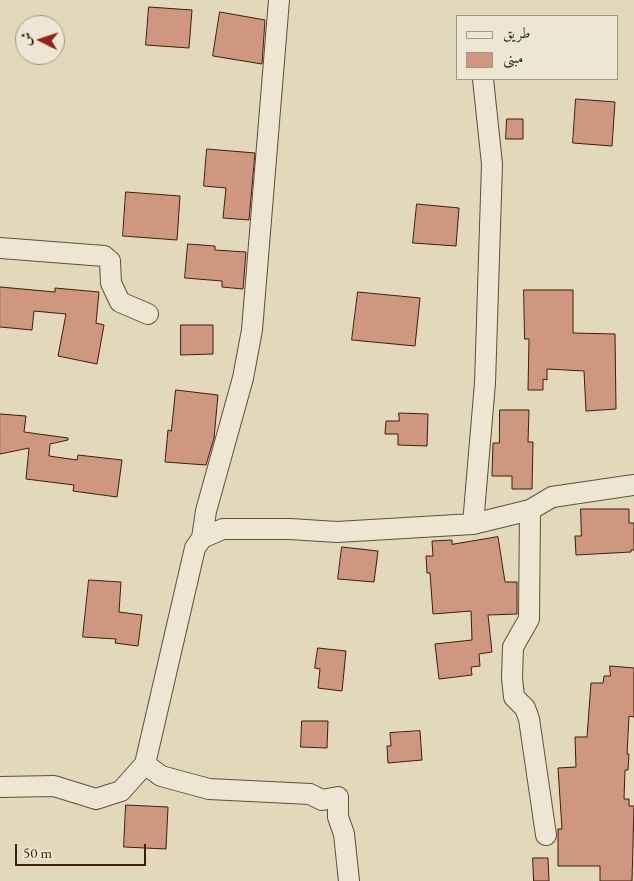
<!DOCTYPE html>
<html>
<head>
<meta charset="utf-8">
<style>
	body { margin:0 }
	#map { position:relative; width:634px; height:881px; overflow:hidden; background:#e2d8ba; font-family:"EB Garamond",Amiri,serif }
	canvas { display:block }
	.legend { position:absolute; left:456px; top:15px; width:162px; height:65px; box-sizing:border-box; background:#ece6d2; border:1px solid #a69684; margin:0; padding:6px 9px; list-style:none; font-size:15px; color:#3d1e0e }
	.legend li { display:flex; align-items:center; gap:10px; height:25px }
	.legend b { width:25px; border:1px solid #a69684 }
	.north { position:absolute; left:15px; top:15px; width:50px; height:50px; box-sizing:border-box; background:#ece6d2; border:1px solid #a69684; border-radius:50%; rotate:274deg; font-size:14px; font-weight:700; line-height:20px; text-align:center; color:#3d1e0e }
	.north::after { content:''; display:block; margin:auto; width:18px; height:22px; background:#8f2418; clip-path:polygon(50% 0,100% 100%,50% 72%,0 100%) }
	.scale { position:absolute; left:15px; top:844px; width:131px; height:22px; box-sizing:border-box; border:2px solid #3d1e0e; border-top:0; padding-left:6px; font-size:15px; line-height:18px; white-space:nowrap; color:#3d1e0e; -webkit-text-stroke:4px #ece6d2; paint-order:stroke }
</style>
</head>
<body>
<div id="map">
<canvas width="634" height="881"></canvas>
<ul class="legend">
<li><b style="height:6px;background:#ece6d2"></b>طريق</li>
<li><b style="height:14px;background:#cf977f"></b>مبنى</li>
</ul>
<div class="north">ش</div>
<div class="scale">50 m</div>
</div>
<script>
const ctx = document.querySelector('canvas').getContext('2d');
ctx.lineJoin = 'round';
function paint(path, color) { ctx.fillStyle = color; ctx.fill(path, 'evenodd'); }
function strokePath(path, color, width, dash) { ctx.strokeStyle = color; ctx.lineWidth = width; ctx.lineCap = dash ? 'butt' : 'round'; ctx.setLineDash(dash || []); ctx.stroke(path); }
const building = new Path2D(`
	M149,7L192,10L189,48L146,45Z
	M220,12L265,20L262,64L213,56Z
	M576,99L615,102L612,146L573,143Z
	M507,119H523V139H506Z
	M207,149L255,153L249,220L223,218L226,188L204,186Z
	M126,192L180,196L177,240L123,236Z
	M417,204L459,208L456,246L413,243Z
	M188,244L215,246V250L246,252L243,289L222,287V281L185,278Z
	M0,287L55,292V288L99,292L96,323L104,325L97,364L58,356L66,314L34,311L32,330L0,327Z
	M524,290H573V333L615,334L616,409L586,411L584,371L547,369V380L543,379V390H528L529,339H525Z
	M358,292L420,298L415,346L352,340Z
	M181,325H213V354L181,355Z
	M176,390L218,395L214,438L206,465L165,462L168,430L171,431Z
	M500,410H529L528,442H533L532,489H512V476H492L493,443H499Z
	M399,413L428,414L427,446L398,445V434H385L386,421H399Z
	M0,414L26,416L24,432L68,438V440L50,444L49,456L77,460L78,455L122,460L117,497L73,491L74,485L26,479L29,448L0,454Z
	M581,509H629V523H634V550H631V552L576,555L575,536H581Z
	M498,537L505,582H517V614L488,615L492,652L479,654L480,666L471,667L472,675L439,679L435,644L472,640L471,611L433,614L430,573H427L426,556H433L432,541L452,540V544Z
	M342,547L378,551L374,582L338,579Z
	M89,580L121,582L119,612L142,615L138,646L115,643L116,639L83,637Z
	M318,648L346,651L342,691L318,688L320,669L315,668Z
	M610,666L634,668V717L629,716L627,754H629L628,770H625L624,799H629V806H634L632,881H600V866H558V829H562L558,768L576,767L575,737H587L591,683H603L604,676H610Z
	M302,721H328L327,748L301,747Z
	M420,731L422,760L388,763L387,746H391L390,733Z
	M126,805L168,807L166,849L124,847Z
	M533,858H548L549,881H534Z`);
const street = new Path2D(`
	M0,248L104,256L110,261L111,283L120,302L148,314
	M530,510L529,619L513,647L512,678L514,697L525,708L529,719L546,835
	M473,524L485,383L492,164L483,79
	M202,538L206,511L243,378L252,330L279,0
	M145,764L161,776L209,789L310,794L322,800L338,797V817L344,834L349,881
	M0,787L54,786L96,799L121,791L145,764L195,548L202,538L223,529H290L337,532L473,524L530,510L552,497L634,485`);
paint(building, '#cf977f');
strokePath(building, '#3d1e0e', 1);
strokePath(street, '#664c39', 22);
strokePath(street, '#ece6d2', 20);
</script>
</body>
</html>
